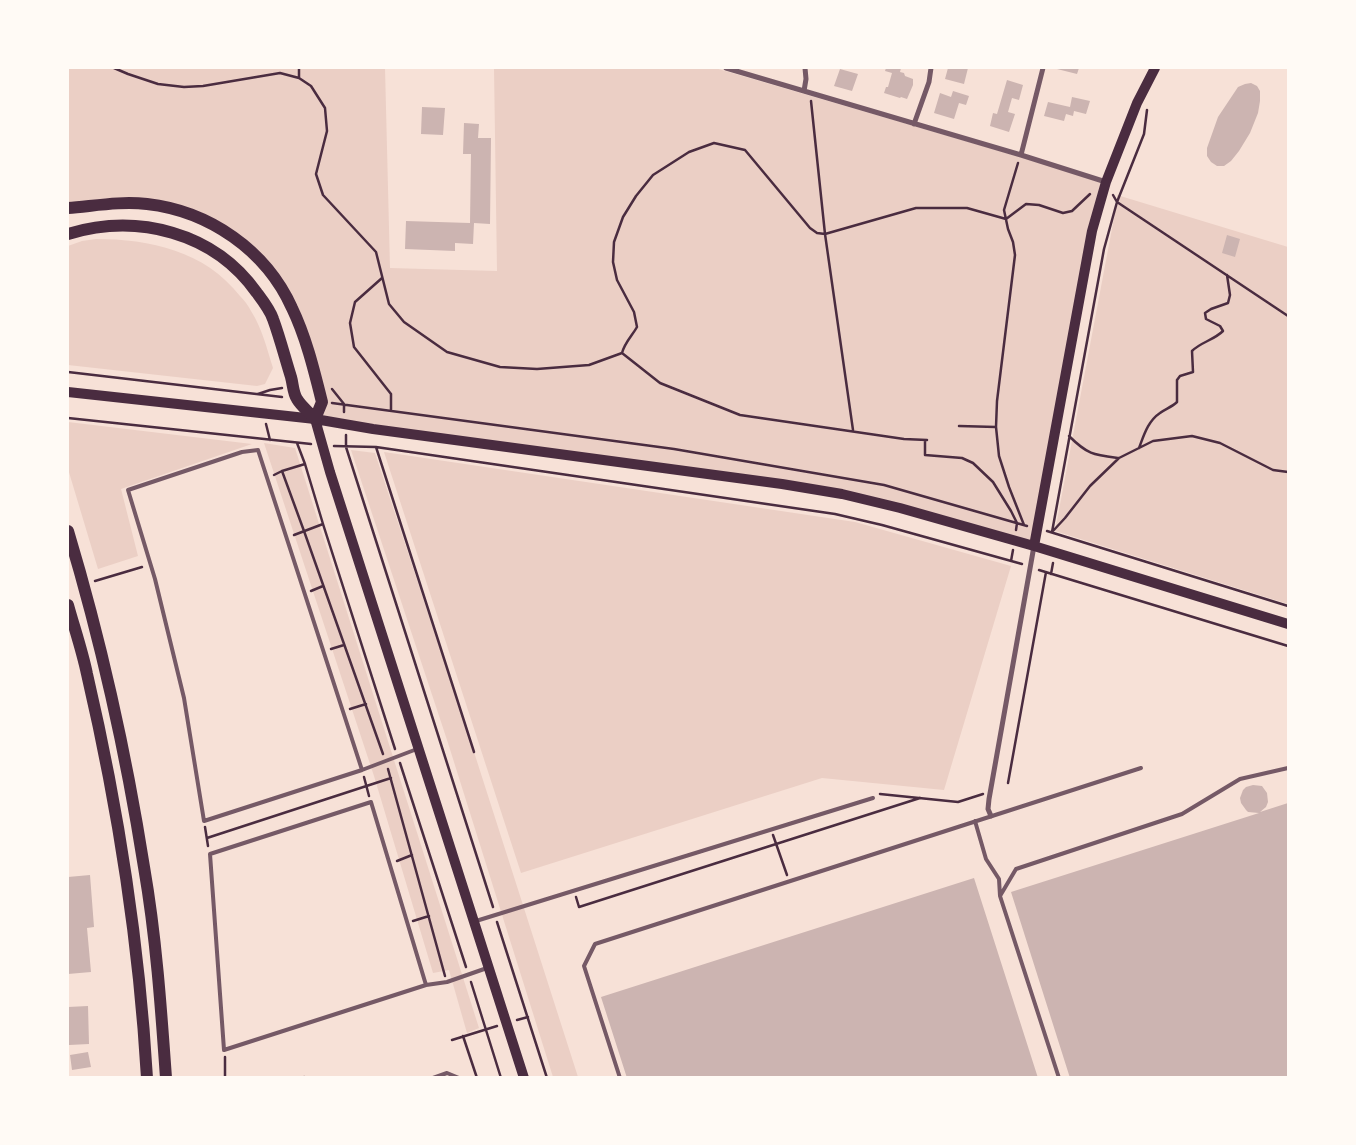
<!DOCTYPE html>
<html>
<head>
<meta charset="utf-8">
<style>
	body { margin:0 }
	#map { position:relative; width:1356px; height:1145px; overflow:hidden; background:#f7e1d7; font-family:"IBM Plex Serif",serif }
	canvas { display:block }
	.frame { position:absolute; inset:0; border:69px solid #fffaf5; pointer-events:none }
</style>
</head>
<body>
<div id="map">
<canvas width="1356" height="1145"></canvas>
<div class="frame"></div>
</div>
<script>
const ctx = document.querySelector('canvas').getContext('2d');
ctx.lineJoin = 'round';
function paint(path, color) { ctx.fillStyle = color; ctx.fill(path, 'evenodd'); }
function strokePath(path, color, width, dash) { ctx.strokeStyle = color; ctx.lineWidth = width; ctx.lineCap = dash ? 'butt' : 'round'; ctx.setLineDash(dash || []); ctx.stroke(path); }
const green = new Path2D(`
	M68,68H385L390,268L497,271L494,68H715L1106,182L1034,546L842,494L315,419L322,401L299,324L249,249L164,207L68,208Z
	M1117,195L1288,247V604L1055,531L1117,202Z
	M96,239C150,239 205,251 240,296C244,300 248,305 251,311C262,328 267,349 273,368L265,384L257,386L68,365V246L82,241Z
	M68,422L252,444L121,489L138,556L98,569L68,469Z
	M264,443L295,448L479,1028L467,1033L449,970L433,973L374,776Z
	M351,450L375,453L474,752L578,1077H553L448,743Z
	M384,452L855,522L1011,566L944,790L822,778L521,873Z`);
const building = new Path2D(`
	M886,68H901L900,72L904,73L905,76L913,79V85L907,99L901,97L900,98L884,93L886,87H888L892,73L885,71Z
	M948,68H968L964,84L945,79Z
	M1057,68H1079L1077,74L1057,69Z
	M840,69L858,74L852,91L834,86Z
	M1007,80L1023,85L1019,100L1012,98L1008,112L1015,114L1009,132L990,126L993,113L997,114Z
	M1251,83L1257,86L1260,91V101L1258,113L1250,133L1239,151L1231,161L1224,166H1217L1211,162L1207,156V148L1218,117L1238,87L1245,84Z
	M953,91L969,96L966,105L959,103L954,119L934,113L940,93L951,97Z
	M1072,97L1090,101L1086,114L1074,111L1073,116L1066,114L1064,121L1044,116L1048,102L1070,107Z
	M422,107L445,108L443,135L421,134Z
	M464,123L479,124L478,138H491L490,224L474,223L473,244L455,243V251L405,249L406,221L470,223L471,154H463Z
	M1227,235L1240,239L1235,257L1222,253Z
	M1253,785L1262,786L1267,793L1268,802L1266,807L1260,812L1288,803V1078H1070L1011,892L1259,813L1248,812L1246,810L1241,803L1240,798L1243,790L1246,787Z
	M90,875L94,927L87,928L91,972L68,974V877Z
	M974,878L1038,1078H627L601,997Z
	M88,1006L89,1044L69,1045L68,1007Z
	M88,1052L91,1067L72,1070L70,1055Z`);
const path = new Path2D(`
	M114,68L128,74L158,84L184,87L203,86L280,73L299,78
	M299,68V78L311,86L325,108L327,131L316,174L323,195L376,252L389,304L404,322L447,352L500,367L537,369L589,365L622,353L660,383L740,415L904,439L927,440
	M811,101L825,234L853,430
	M1018,163L1004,210L1008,229L1013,242L1015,255L997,401L996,427L999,456L1009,487L1024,525
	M1113,195L1117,202L1288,316
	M382,278L355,302L350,323L354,347L391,394V411
	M622,353C625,342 632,336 637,327L634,312L617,280L613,262L614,242L623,217L636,196L653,175L689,152L714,143L745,150L810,228L817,233L825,234L916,208H967L1006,219L1026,204L1039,205L1063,213L1072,211L1090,194
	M68,372L282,397
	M332,389L344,404V412
	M258,394L270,390L282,388
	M332,403L674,449L884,485L1027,526
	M68,418L311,444
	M266,424L270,440
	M959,426L996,427
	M346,435V447L493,907
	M1069,436C1088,455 1094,455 1119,458
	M925,440V455L962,458L973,463L993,482L1011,511L1017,523L1016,530
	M297,443L305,464L323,524L395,749
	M334,446L376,447L835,514L882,525L1022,564
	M376,447L474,752
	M1139,448C1144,435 1148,421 1160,413C1165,409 1172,407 1177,402V380L1180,376L1193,372L1192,351C1201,342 1214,340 1223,331L1220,326L1206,319L1205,313L1211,309L1228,303L1230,295L1227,275
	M282,471L304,531L383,754
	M274,475L282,471L305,464
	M1047,531L1288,606
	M1053,531L1065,518L1090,486L1119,458L1153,441L1192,436L1220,443L1273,470L1288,472
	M1052,532L1104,249L1117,202L1144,134L1147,110
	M294,535L323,524
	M1011,561L1013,550
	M1039,570L1288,646
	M1051,574L1053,563
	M95,581L142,567
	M311,591L323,586
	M331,649L344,645
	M350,709L366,704
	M400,763L466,967
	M388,769L445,976
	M364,777L369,796
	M1008,783L1046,572
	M880,794L958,802L983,794
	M205,827L208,846
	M773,835L787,875
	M207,838L391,778
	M397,861L412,855
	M576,897L579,907L920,798
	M413,921L429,916
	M497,922L547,1078
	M471,982L501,1078
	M517,1020L528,1017
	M463,1036L477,1078
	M452,1040L497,1026
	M225,1057V1078
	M302,1078L304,1077`);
const service = new Path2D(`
	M362,770L258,450L242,452L128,490L155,579L184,698L204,821L362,770L417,749
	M975,821L986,859L999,879L1000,896
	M476,921L873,798
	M426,985L371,802L210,854L224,1050L426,985L447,982L487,968
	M433,1078L447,1073L459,1078
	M620,1078L584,966L595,944L1141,768
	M1059,1078L1000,896L1016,869L1182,814L1240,779L1288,768`);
const minor = new Path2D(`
	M726,68L1021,155L1106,182
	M804,91L806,79L805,68
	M914,124L929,82L931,68
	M1021,155L1043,68
	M991,816L988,809L989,799L1034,546`);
const secondary = new Path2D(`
	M68,392L315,419L373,429L782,484L842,494L900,508L1034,546L1288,624
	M315,419L330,472L524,1078
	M1034,546L1092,231L1106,182L1137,103L1155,68`);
const trunk = new Path2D(`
	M68,208C94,206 120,201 147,204C209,211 266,250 292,308C306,337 314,370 322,402L315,419C309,412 301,406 297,399C293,393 293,384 291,377C285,358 280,338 273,319C270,310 263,301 257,293C214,232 137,213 68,234
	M68,531C101,641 126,753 144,867C156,936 161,1007 166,1078
	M68,605C74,627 82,650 87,674C118,807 139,941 147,1078`);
paint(green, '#ebcfc5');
paint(building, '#ccb4b1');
strokePath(path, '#4a2c40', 2.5);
strokePath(service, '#755966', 4);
strokePath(minor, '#755966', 5);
strokePath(secondary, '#4a2c40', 10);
strokePath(trunk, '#4a2c40', 12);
</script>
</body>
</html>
